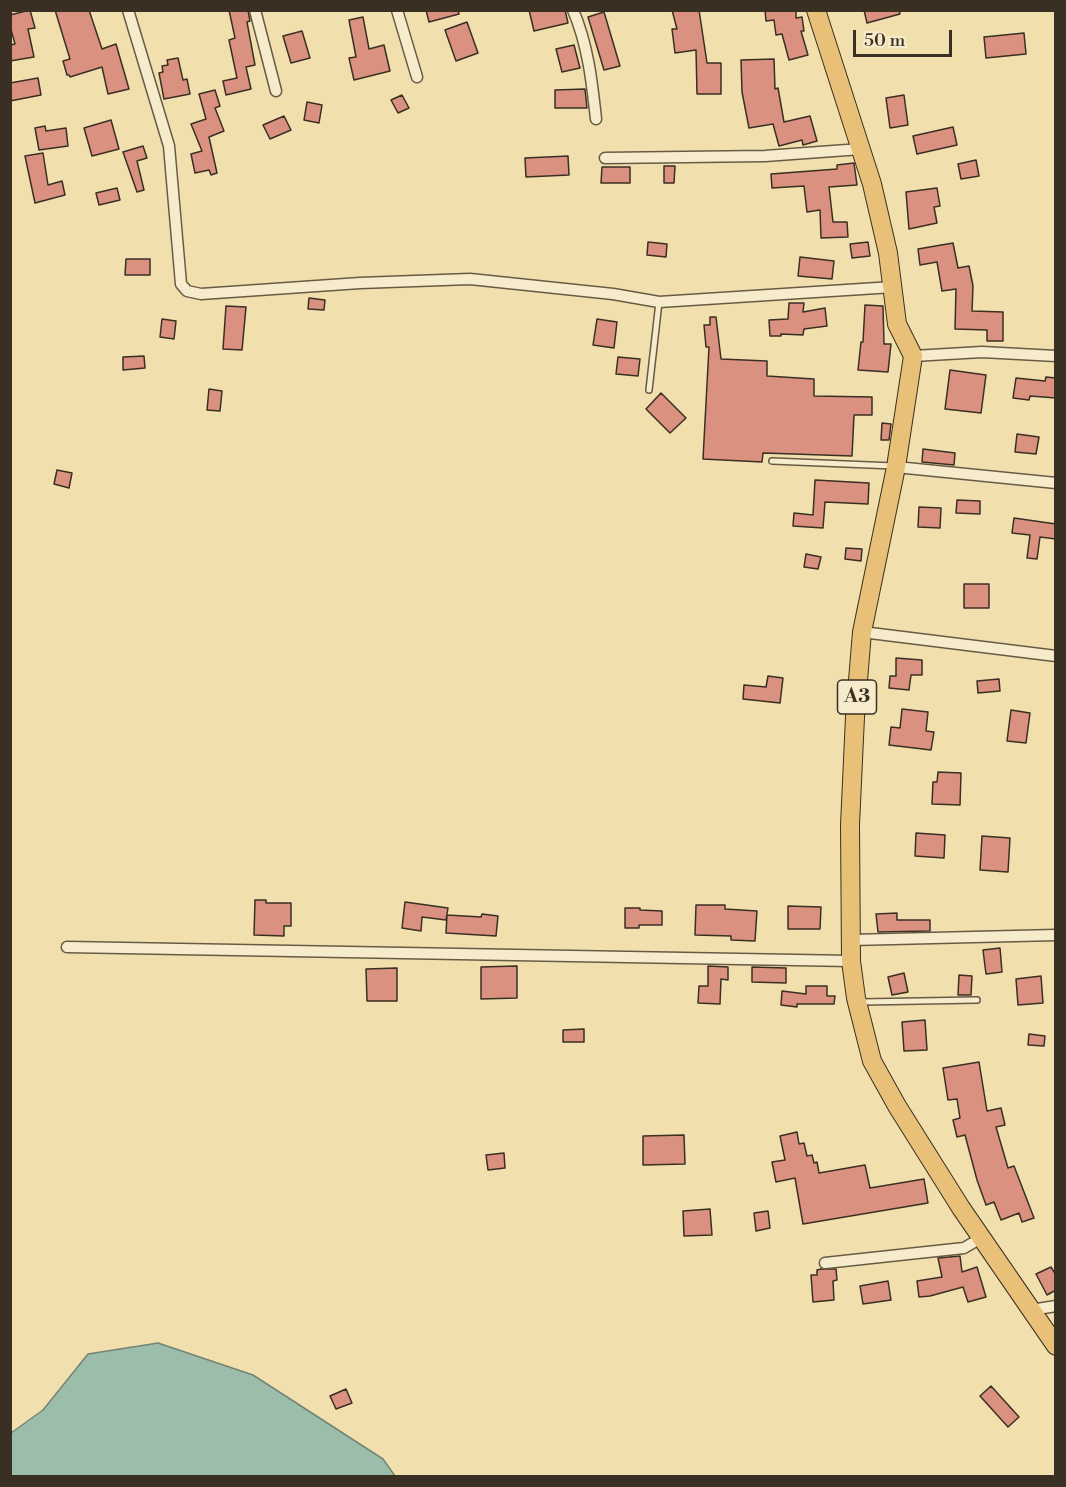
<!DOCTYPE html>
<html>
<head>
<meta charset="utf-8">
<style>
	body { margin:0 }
	#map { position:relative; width:1066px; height:1487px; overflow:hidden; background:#f1e0ae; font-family:"Libre Bodoni",serif }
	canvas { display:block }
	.frame { position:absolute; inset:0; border:12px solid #3a2f23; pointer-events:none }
	.scale { position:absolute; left:853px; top:30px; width:99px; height:27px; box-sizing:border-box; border:3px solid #3a2f23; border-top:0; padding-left:8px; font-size:18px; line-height:21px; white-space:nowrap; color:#3a2f23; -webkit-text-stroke:4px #f6ebca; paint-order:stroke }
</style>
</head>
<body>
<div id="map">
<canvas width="1066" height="1487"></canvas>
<div class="frame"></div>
<div class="scale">50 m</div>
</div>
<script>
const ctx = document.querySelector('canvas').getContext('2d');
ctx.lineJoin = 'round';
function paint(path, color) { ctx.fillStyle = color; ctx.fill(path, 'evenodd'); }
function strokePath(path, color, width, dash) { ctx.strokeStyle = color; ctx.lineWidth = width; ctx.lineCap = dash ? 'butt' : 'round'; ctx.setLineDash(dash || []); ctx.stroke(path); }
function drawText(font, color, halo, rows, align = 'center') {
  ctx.font = font + ' "Libre Bodoni",serif'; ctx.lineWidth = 5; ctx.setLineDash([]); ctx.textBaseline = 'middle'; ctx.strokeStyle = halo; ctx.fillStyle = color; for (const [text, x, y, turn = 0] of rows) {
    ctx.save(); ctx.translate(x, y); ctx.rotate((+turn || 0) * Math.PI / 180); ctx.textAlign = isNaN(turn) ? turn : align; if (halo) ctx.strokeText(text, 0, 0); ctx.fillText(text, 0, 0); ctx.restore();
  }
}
const water = new Path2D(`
	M158,1343L253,1375L383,1459L395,1476H11V1433L43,1410L88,1354Z`);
const building = new Path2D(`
	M30,10L35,28L28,29L34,57L10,61V45L15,44L10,26V15Z
	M55,10H89L102,49L116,44L129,89L108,94L102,67L70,77L69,75H67L63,61L70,59Z
	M229,10H248L250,21L247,22L255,65L246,67L251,89L226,95L223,81L237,78L229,40L235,38Z
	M426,10H458L459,14L429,22Z
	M529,10H565L568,23L534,31Z
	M672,10H699L707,63H721V94H697L696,50L675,53L672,29H677Z
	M765,10H796V18L802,17L804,31H801L808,55L789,60L782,34L776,35L774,20L766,21Z
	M864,10H899L900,14L867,23Z
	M604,12L620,66L604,70L588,17Z
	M363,17L369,49L384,45L390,71L354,80L349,58L356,57L349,20Z
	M467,22L478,53L456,61L445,30Z
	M302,31L310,58L291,63L283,36Z
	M1024,33L1026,54L986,58L984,37Z
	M574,45L580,68L562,72L556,49Z
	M178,58L183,80L187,79L190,94L164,99L159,73L163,72L162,66L168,65L167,60Z
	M774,59L775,89L778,88L784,122L810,116L817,141L803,145L802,140L779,146L773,124L749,128L742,92L741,60Z
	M38,78L41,95L10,101V83Z
	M585,89L587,108H555V90Z
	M215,90L220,106L215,108L224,131L209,137L217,173L211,175L209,170L195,173L191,154L202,151L191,124L206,119L199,94Z
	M402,95L409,108L398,113L391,100Z
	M904,95L908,125L890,128L886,98Z
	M307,102L322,105L319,123L304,120Z
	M284,116L291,130L270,139L263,125Z
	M111,120L119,149L92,156L84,128Z
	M45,126L46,131L66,128L68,146L39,150L35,128Z
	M953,127L957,145L917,154L913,136Z
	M143,146L147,158L137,161L144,190L137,192L123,152Z
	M43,153L48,185L62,181L65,195L35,203L25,156Z
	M568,156L569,175L526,177L525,158Z
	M976,160L979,176L961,179L958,164Z
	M854,163L857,185L829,187L833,222H847L848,237L821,238L820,210L807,212L804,186L772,188L771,174L837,169V165Z
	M664,166H675L674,183H664Z
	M602,167H630V183H601Z
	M117,188L120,200L99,205L96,193Z
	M937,188L940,206L934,207L937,223L909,229L906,192Z
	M648,242L667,244L666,257L647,255Z
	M868,242L870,256L852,258L850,244Z
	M953,243L958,268L969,266L973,286L972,311L1003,312V341H987V330L955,329L956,289L942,291L937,262L920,265L918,249Z
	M800,257L834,261L832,279L798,276Z
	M126,259H150V275H125Z
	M309,298L325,300L324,310L308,309Z
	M789,303H804L803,312L825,308L827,326L804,329L803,335L781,334V336H770L769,320L788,319Z
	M865,305L883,306L884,344H891L888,372L858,370L861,342H863Z
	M226,306L246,307L242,350L223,349Z
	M710,317H716L721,359L767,361V376L814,379V396L872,397V415H854L852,456L763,453L762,462L703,459L709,347H706L704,325H710Z
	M162,319L176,321L174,339L160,337Z
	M597,319L617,322L614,348L593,345Z
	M144,356L145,368L123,370V357Z
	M618,357L640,359L638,376L616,374Z
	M950,370L986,375L981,413L945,409Z
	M1046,377L1056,378V398L1030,396L1029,400L1013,398L1016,378L1045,381Z
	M209,389L222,391L220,411L207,410Z
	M661,393L686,418L670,433L646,409Z
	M882,423L891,424L889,440H881Z
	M1017,434L1039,437L1036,454L1015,452Z
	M923,449L955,453L954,465L922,462Z
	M57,470L72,473L69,488L54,484Z
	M815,480L869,483L868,504L825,502L823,528L793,526L794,513L813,515Z
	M957,500L980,501V514L956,513Z
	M919,507L941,508L940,528L918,527Z
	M1014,518L1056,524V539L1040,537L1037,559L1027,558L1030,535L1012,533Z
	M846,548L862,549L861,561L845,559Z
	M806,554L821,557L818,569L804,567Z
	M964,584H989V608H964Z
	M896,658L922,660V675H911L909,690L889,688L890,676H896Z
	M768,676L783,678L780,703L743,699L744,685L766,687Z
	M999,679L1000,691L978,693L977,681Z
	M902,709L928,712L926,731L934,732L931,750L889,745L891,727L900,728Z
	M1011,710L1030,713L1026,743L1007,741Z
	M938,772L961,773L960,805L932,804L933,782H937Z
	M916,833L945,835L944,858L915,856Z
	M982,836L1010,838L1008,872L980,870Z
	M255,900H266V903H291V926H284V936L254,935Z
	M405,902L448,908L446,920L422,917L421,931L402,928Z
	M696,905H725V909L757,911L755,941L731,940V936L695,935Z
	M788,906L821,907L820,929H788Z
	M625,908H640V910L662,911V925H639V928H625Z
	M897,913V920H930V931L878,932L876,914Z
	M482,914L498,916L496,936L446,933L447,915L481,917Z
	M1000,948L1002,972L986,974L983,950Z
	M517,966V998L481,999V967Z
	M708,966L728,967V980L721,979L720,1004L698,1003L699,986H708Z
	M752,967L786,968V983L752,982Z
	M397,968V1001H367L366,969Z
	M904,973L908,992L892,995L888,977Z
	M959,975L972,976L971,995H958Z
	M1041,976L1043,1003L1018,1005L1016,979Z
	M806,986H827V996H835L834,1004H797V1007L781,1005L782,991L806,994Z
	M925,1020L927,1050L904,1051L902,1022Z
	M584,1029V1042H563V1030Z
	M1029,1034L1045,1036L1044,1046L1028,1045Z
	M979,1062L987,1111L1001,1108L1005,1125L996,1127L1008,1168L1014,1166L1034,1218L1022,1222L1019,1213L1001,1220L994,1202L986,1205L977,1180L965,1135L957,1137L953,1120L960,1118L957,1099L948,1100L943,1068Z
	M797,1132L799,1144L804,1143L807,1156L812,1155L814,1163L817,1162L819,1173L865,1165L870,1188L924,1179L928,1203L803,1224L795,1178L776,1182L772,1162L785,1160L780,1136Z
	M684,1135L685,1164L643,1165V1136Z
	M504,1153L505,1168L488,1170L486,1155Z
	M710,1209L712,1235L684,1236L683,1211Z
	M768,1211L770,1228L756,1231L754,1213Z
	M960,1256L962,1272L977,1267L986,1297L968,1302L963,1287L930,1296L919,1297L917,1281L942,1277L938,1258Z
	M1051,1267L1056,1275V1290L1047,1295L1036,1274Z
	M821,1269H836L837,1280L833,1281L834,1300L813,1302L811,1275H817V1270Z
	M888,1281L891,1300L863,1304L860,1286Z
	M991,1386L1019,1417L1008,1427L980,1396Z
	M346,1389L352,1403L336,1409L330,1396Z`);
const service = new Path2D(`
	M649,390L659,302
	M772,461L894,466
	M862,1002L977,1000`);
const minor = new Path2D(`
	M128,10L169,146L181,284L187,291L201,294L360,283L470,279L613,294L659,302L893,287
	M255,10L276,91
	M397,10L417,77
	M573,10C588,45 592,82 596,119
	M605,158L765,156L861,149
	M913,356L982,352L1056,356
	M896,467L1056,483
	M862,632L1056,656
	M851,940L1056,935
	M67,947L851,961
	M825,1263L964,1248L981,1238
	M1031,1310L1056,1306`);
const trunk = new Path2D(`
	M816,10L872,184L888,253L897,324L913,356L896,467L862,632L855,717L850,825L851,961L856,998L872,1061L897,1106L961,1208L1056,1346`);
const shields = [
	[857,697,39]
];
const shieldNames = [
	["A3",857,697]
];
paint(water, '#9bbdaa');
strokePath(water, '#748474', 1.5);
paint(building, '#db917f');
strokePath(building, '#3a2f23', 1.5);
strokePath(service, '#685b46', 8);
strokePath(minor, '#685b46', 13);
strokePath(trunk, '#3a2f23', 20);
strokePath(service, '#f6ebca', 5);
strokePath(minor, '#f6ebca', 10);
strokePath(trunk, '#e8c077', 18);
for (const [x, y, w] of shields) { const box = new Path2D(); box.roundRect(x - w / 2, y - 17, w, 34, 4.5); ctx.fillStyle = '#f6ebca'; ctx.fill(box); strokePath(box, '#3a2f23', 1.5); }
drawText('bold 20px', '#3a2f23', null, shieldNames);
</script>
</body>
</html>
